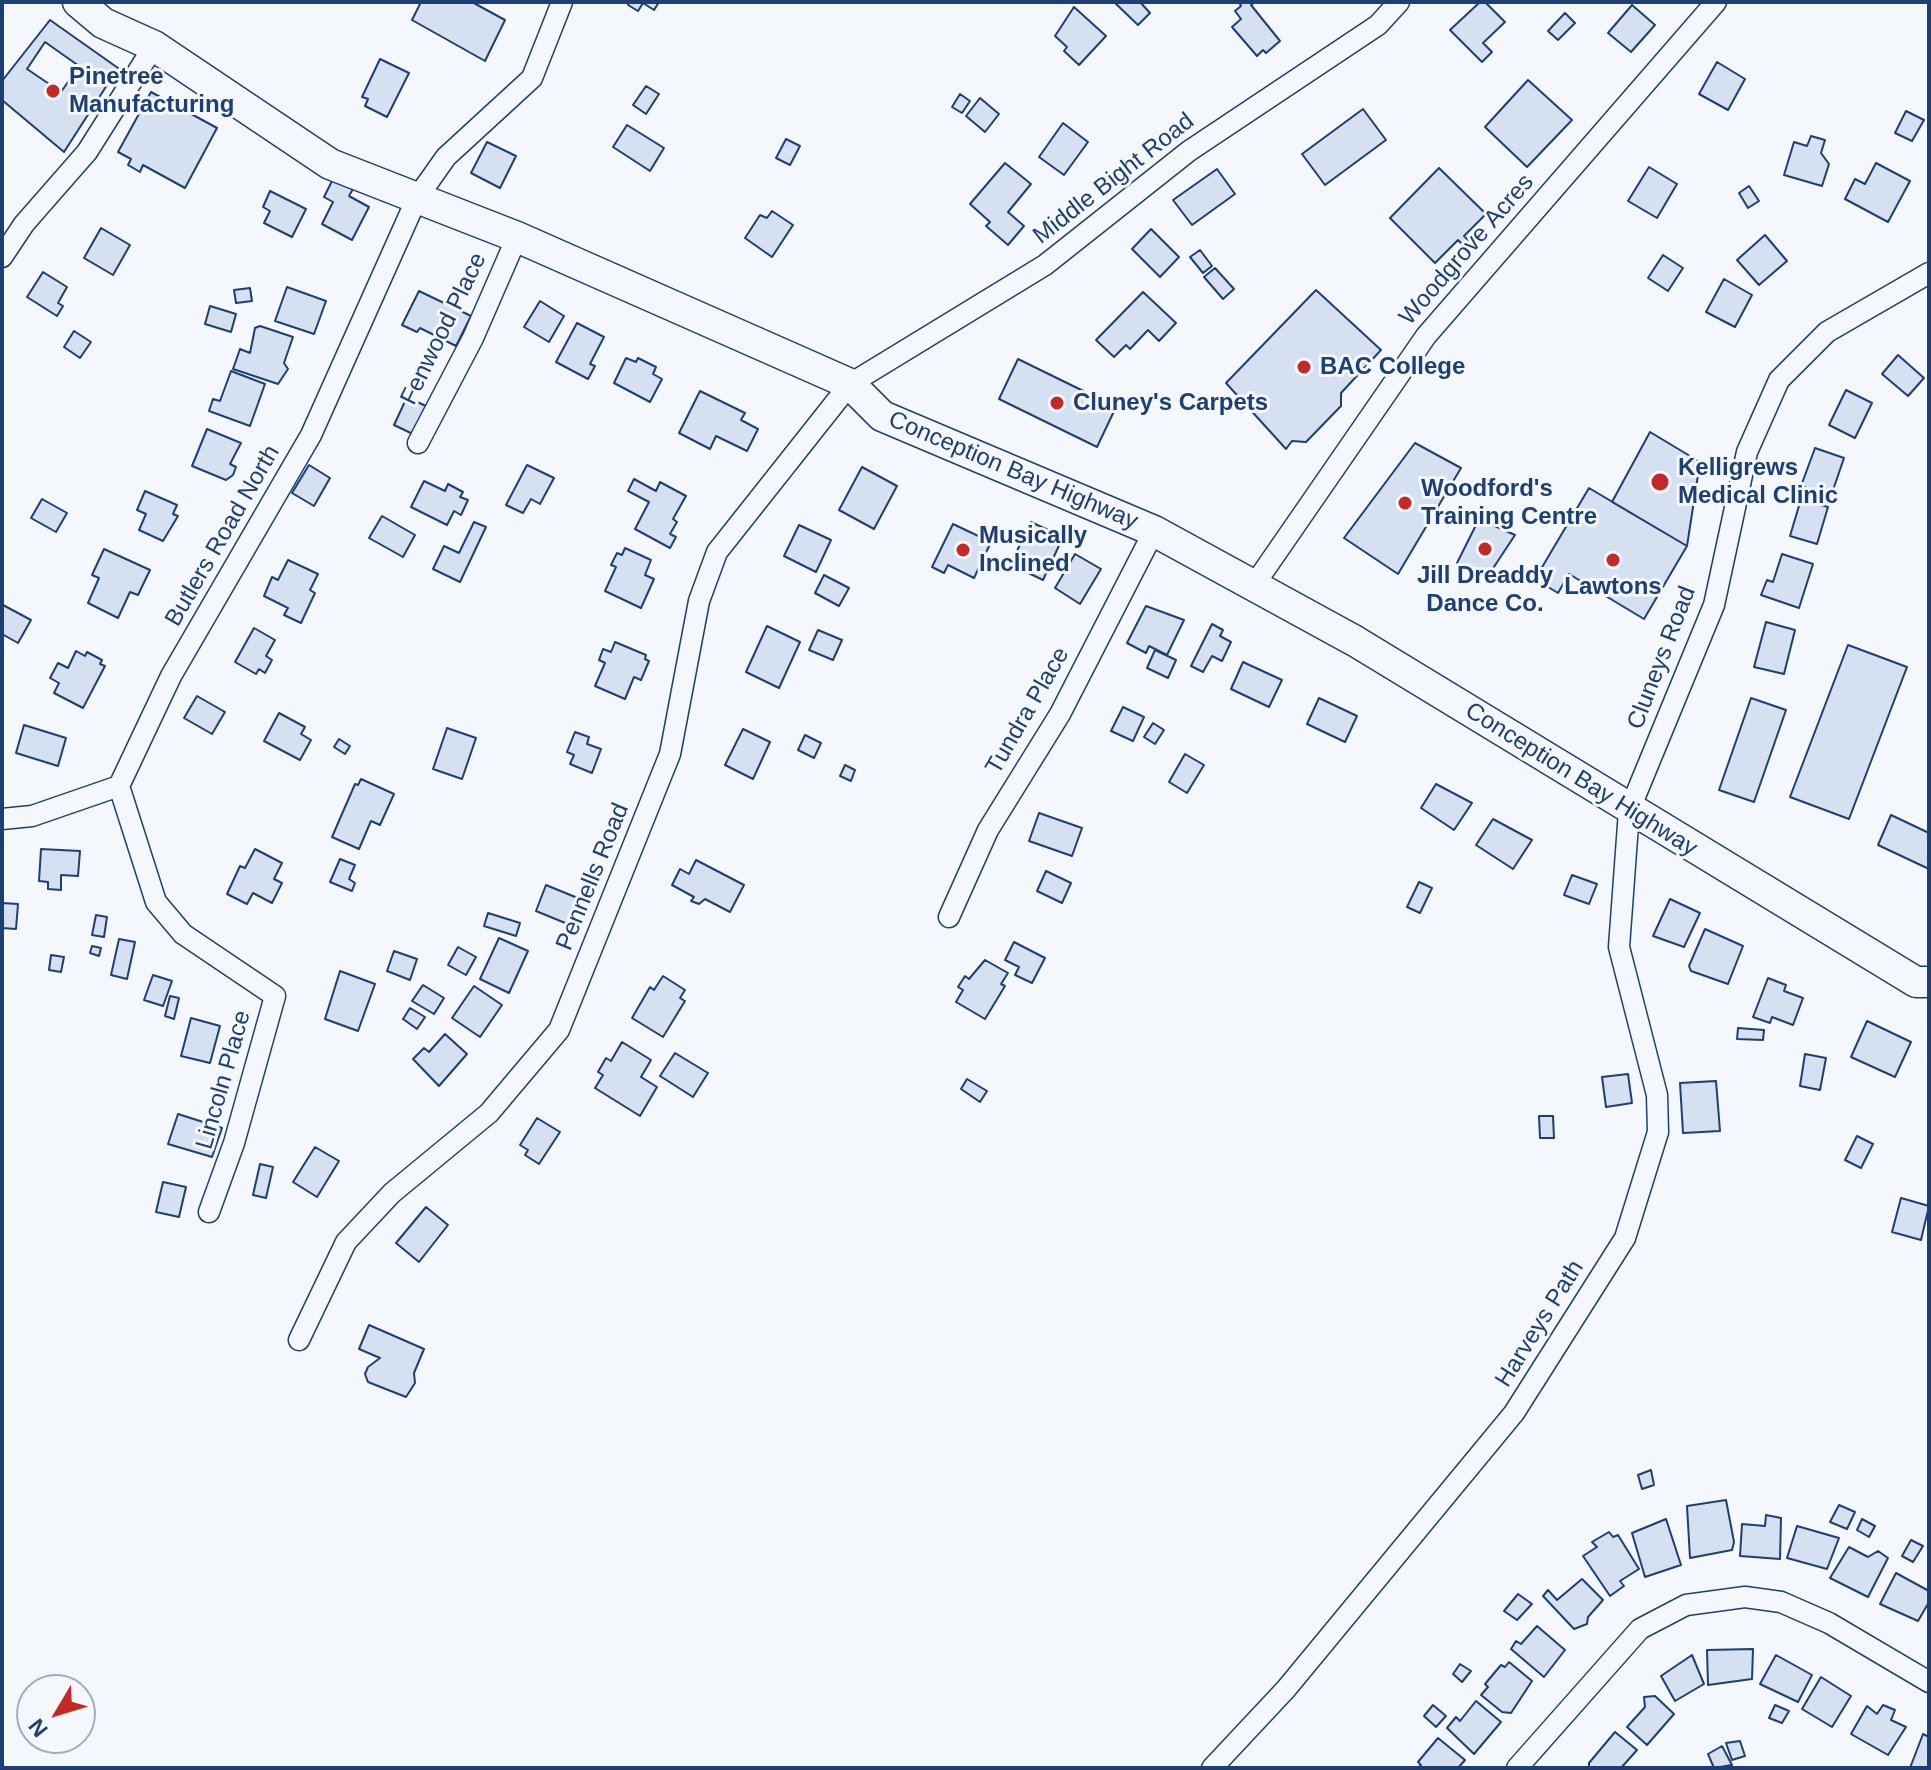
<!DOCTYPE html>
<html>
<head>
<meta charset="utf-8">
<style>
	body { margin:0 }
	#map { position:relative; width:1931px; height:1770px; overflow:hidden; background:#f4f7fb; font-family:Arial,sans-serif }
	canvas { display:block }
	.frame { position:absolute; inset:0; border:4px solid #1d3f73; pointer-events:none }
	.north { position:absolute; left:16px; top:1674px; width:80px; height:80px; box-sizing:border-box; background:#f4f7fb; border:2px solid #9eadc5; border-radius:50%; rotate:232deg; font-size:22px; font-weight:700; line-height:32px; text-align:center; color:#1d3f73 }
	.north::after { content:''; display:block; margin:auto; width:28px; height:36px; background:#c62828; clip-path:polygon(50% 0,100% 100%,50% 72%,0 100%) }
</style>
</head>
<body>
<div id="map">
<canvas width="1931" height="1770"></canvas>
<div class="frame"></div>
<div class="north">N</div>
</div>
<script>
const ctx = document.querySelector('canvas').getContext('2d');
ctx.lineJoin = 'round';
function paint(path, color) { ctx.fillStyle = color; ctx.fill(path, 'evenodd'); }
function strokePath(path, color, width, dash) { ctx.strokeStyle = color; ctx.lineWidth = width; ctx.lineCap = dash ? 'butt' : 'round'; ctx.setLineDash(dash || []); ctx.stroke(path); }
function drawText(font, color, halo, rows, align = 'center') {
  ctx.font = font + ' Arial,sans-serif'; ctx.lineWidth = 6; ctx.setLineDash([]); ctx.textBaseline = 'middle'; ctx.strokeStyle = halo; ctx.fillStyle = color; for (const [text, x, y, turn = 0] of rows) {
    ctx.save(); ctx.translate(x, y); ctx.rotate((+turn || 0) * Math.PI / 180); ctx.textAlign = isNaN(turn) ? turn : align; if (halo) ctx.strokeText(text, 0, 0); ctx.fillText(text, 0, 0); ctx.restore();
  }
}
const building = new Path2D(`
	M421,2H472L505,20L485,61L412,20Z
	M630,2H659L654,10L643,3L638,11L628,5Z
	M1114,2H1140L1150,13L1138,25Z
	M1239,2H1255L1251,5L1280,41L1266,53L1263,50L1257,56L1232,27L1241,19L1235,11L1241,6Z
	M1480,2H1485L1505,22L1483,43L1492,52L1482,62L1450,30Z
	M1632,5L1655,25L1631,52L1608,33Z
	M1074,7L1106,36L1079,65L1064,51L1067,47L1055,36Z
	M1565,13L1575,23L1558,40L1548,31Z
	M50,20L118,68L64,152L2,100V81Z
	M45,42L79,66L61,92L27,69Z
	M380,59L409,73L387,117L365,106L368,99L362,97Z
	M1717,62L1745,79L1728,110L1699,94Z
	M1528,80L1572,120L1527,167L1485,127Z
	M646,86L659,94L646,114L633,105Z
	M151,92L217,128L185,188L143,165L140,172L128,165L131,159L118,152Z
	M960,94L970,101L962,113L952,107Z
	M980,98L999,114L985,132L966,116Z
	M1363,109L1386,140L1325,185L1302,154Z
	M1906,111L1924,120L1912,141L1895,133Z
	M1063,123L1088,142L1064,175L1039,157Z
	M627,125L664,148L650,171L613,147Z
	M1811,136L1825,140L1821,153L1829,164L1822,186L1784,175L1794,142L1807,146Z
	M786,139L800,146L790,165L776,158Z
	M487,142L516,156L500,188L471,173Z
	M1005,163L1031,184L1008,212L1024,226L1008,245L986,226L990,222L970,204Z
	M1876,163L1910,181L1888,222L1845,199L1855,179L1865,184Z
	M1649,167L1677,184L1657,218L1628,201Z
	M1439,168L1486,214L1464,236L1471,243L1466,248L1458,240L1435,263L1390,218Z
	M1217,169L1235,194L1192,225L1173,200Z
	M333,179L353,189L349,196L369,207L352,240L322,224L333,202L324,197Z
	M1749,186L1759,201L1748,208L1739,193Z
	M270,191L306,209L292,237L264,223L270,211L263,207Z
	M772,211L793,225L772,257L745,238L760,215L767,218Z
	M101,228L130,245L113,275L84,258Z
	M1151,229L1179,257L1160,277L1132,249Z
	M1765,235L1787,261L1759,285L1737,260Z
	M1200,250L1212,266L1203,273L1190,257Z
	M1663,255L1683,268L1668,291L1648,278Z
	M1215,268L1234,289L1223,299L1204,277Z
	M43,272L67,287L58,303L63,306L57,316L27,297Z
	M1724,279L1752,295L1735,327L1706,312Z
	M287,287L326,301L314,334L275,321Z
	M250,288L252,301L236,303L234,290Z
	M1316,290L1381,350L1341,393V406L1306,442L1292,441L1286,449L1226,383Z
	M419,291L471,316L456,346L420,328L417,332L402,325Z
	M1143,292L1176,323L1159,341L1148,330L1130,349L1126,345L1114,357L1096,340Z
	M540,301L564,316L549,342L524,327Z
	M210,306L236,314L231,332L205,324Z
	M577,323L604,337L590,364L595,366L588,379L556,362Z
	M260,326L293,337L284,363L288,369L278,384L233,369L240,349L250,353L255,328Z
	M74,331L91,342L80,358L64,347Z
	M1898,355L1924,378L1908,396L1882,374Z
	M626,358L636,362L638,358L656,367L653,374L662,379L650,402L614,383Z
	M1018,359L1116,407L1097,447L999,399Z
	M231,371L265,384L250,426L209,411L213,399L220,401Z
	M1846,390L1872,403L1855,438L1829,425Z
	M700,391L745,413L741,420L758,429L747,451L716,436L710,449L679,433Z
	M407,397L430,408L417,436L394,425Z
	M207,429L241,443L230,464L236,467L233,475L226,480L192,466Z
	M1650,432L1700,462L1687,546L1612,502Z
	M1415,443L1461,468L1398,574L1344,538Z
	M1815,448L1844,458L1831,496L1801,486Z
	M309,465L330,478L314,506L292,493Z
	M527,465L554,478L540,504L531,499L523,513L506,505Z
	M862,467L897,486L874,529L839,510Z
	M634,479L656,491L660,482L686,496L673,519L677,522L670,534L676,537L670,548L635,529L649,502L628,491Z
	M424,481L445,491L448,484L463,492L460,497L468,500L461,515L454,511L447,525L411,507Z
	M1589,488L1687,546L1644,619L1569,574L1558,593L1535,579Z
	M145,491L177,505L173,514L178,516L163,541L139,530L146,514L137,510Z
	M42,499L67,513L56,532L31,518Z
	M1801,499L1828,507L1817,544L1790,536Z
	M382,516L415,535L403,557L369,538Z
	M1479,519L1515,535L1486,579L1457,563Z
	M474,522L486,527L460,582L433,569L444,546L459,553Z
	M1031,522L1063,537L1043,580L1016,567L1021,557L1015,555Z
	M953,524L991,542L974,578L948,565L944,573L932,567Z
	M799,525L831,540L816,572L784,556Z
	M625,548L651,560L645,575L654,579L641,608L605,591L616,567L611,565L617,553L622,555Z
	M104,549L150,570L138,595L130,592L118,618L88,603L99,578L92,575Z
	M1075,554L1101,569L1080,604L1055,588Z
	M1782,554L1813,564L1799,608L1761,595L1767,580L1773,582Z
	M288,560L318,574L310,590L315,593L301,623L284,615L288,608L264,596L272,577L278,580Z
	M824,575L849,588L839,606L815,593Z
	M3,605L31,620L18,643L2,634Z
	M1146,606L1184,620L1167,655L1149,646L1146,653L1127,643Z
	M1766,622L1795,630L1784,674L1754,667Z
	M1212,624L1223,630L1220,636L1231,642L1222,661L1212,656L1203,672L1191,666Z
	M767,626L800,642L779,688L746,672Z
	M254,628L275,640L266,656L272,660L265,673L259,669L256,674L235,662Z
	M818,630L842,640L833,660L809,650Z
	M615,642L646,655L645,659L649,661L641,680L634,677L625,699L595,686L605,663L599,660L603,649L611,652Z
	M1848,645L1907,667L1849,819L1790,797Z
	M1155,650L1176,660L1168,678L1147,668Z
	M76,651L85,656L87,652L102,660L100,664L105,666L83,708L54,693L59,683L50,678L58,663L68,668Z
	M1243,662L1282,680L1269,707L1231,689Z
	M197,696L225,712L212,734L184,718Z
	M1319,698L1357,716L1345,742L1307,724Z
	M1751,698L1786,710L1754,802L1719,790Z
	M1123,707L1144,717L1133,741L1111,731Z
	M279,713L305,727L301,734L311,740L300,760L264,741Z
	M1153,723L1164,730L1155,744L1144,737Z
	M24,725L66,738L58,766L16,753Z
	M447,728L476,738L462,779L433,769Z
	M743,729L770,742L753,779L725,765Z
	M575,732L589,737L587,744L601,749L592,773L570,764L574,755L567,752Z
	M805,735L821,743L814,758L798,750Z
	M339,739L350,746L345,754L334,747Z
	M1185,754L1204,765L1187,793L1169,782Z
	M845,765L855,770L851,781L840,776Z
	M361,779L394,794L380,825L371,821L359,849L332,837L355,784L358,785Z
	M1436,784L1472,803L1454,830L1421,808Z
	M1039,813L1082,828L1072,856L1029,841Z
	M1891,815L1929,833V869L1878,845Z
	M1493,819L1532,840L1513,869L1476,845Z
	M41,849L80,851L78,876L61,875V890L48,889V882L39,881Z
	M255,849L282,863L274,879L282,883L272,903L253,893L247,904L227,894L240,866L245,868Z
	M340,859L355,865L349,879L355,883L352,891L330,882Z
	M696,860L744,885L730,912L705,899L699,904L691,901L694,897L672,885L680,869L689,874Z
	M1046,871L1071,883L1062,903L1037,891Z
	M1572,875L1597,884L1589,904L1564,895Z
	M1419,882L1432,888L1420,913L1407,907Z
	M546,885L585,901L575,927L536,911Z
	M1670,899L1700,913L1684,947L1653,936Z
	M2,903L18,904L16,929L2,928Z
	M488,913L520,923L516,936L484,926Z
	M96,915L107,917L104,937L92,935Z
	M1705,929L1743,946L1728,984L1691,971L1689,966Z
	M499,938L528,951L509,993L480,979Z
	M119,939L135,942L127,979L111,975Z
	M1014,942L1045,958L1032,983L1015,975L1019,967L1005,960Z
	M92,946L101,948L99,956L90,953Z
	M458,947L476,957L466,975L448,965Z
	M394,951L417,959L410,980L387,971Z
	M51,955L64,957L61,972L49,970Z
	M985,960L1008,973L1001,984L1005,986L985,1019L956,1002L963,990L958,987L965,976L969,979Z
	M340,971L375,984L358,1031L325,1019Z
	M153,975L172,981L163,1006L144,1000Z
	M663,976L685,990L680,998L685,1001L663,1037L632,1018L650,987L654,990Z
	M1768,978L1786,985L1784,991L1803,998L1793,1025L1772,1017L1770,1023L1753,1017Z
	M423,985L444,998L434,1014L412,1001Z
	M474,986L502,1005L480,1037L452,1018Z
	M170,996L179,998L174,1019L165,1016Z
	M410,1008L425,1017L417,1029L403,1019Z
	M191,1018L220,1026L210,1063L181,1056Z
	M1867,1021L1911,1042L1895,1077L1851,1057Z
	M1738,1028L1764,1030L1763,1040L1737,1039Z
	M445,1034L467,1054L439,1086L413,1059L424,1048L429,1052Z
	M622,1042L651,1060L641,1077L657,1087L640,1116L595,1088L603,1075L598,1072L606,1058L611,1061Z
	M675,1053L708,1073L693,1097L660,1076Z
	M1805,1054L1826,1058L1820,1090L1800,1086Z
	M1628,1074L1632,1103L1606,1107L1602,1077Z
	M967,1079L987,1091L980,1102L961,1089Z
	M1716,1081L1720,1131L1683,1133L1680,1083Z
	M178,1114L222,1128L212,1157L168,1144Z
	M1539,1116H1553L1554,1138H1540Z
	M537,1118L560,1132L539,1164L525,1155L528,1150L520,1145Z
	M1857,1136L1873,1144L1861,1168L1845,1160Z
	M315,1147L339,1161L317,1197L293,1182Z
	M260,1164L273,1167L266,1198L253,1195Z
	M163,1182L186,1187L179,1217L156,1212Z
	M1901,1198L1929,1206L1921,1240L1892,1232Z
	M426,1207L448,1225L419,1262L396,1243Z
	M369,1325L424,1349L414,1373L415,1383L406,1397L368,1382L365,1374L368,1367L380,1358L359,1349Z
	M1651,1470L1654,1485L1642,1489L1638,1475Z
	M1726,1500L1734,1542L1732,1550L1690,1558L1687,1506Z
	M1839,1505L1855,1512L1847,1529L1830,1522Z
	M1766,1515L1781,1518L1780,1559L1740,1556L1742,1524L1765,1526Z
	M1666,1519L1681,1565L1645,1577L1632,1533Z
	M1862,1519L1875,1526L1869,1537L1857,1530Z
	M1797,1526L1839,1538L1827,1569L1787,1558Z
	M1609,1532L1613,1537L1618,1535L1639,1569L1620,1581L1624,1586L1610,1596L1583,1556L1597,1547L1592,1542Z
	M1911,1540L1923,1546L1913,1562L1902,1556Z
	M1849,1547L1868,1557L1878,1551L1888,1558L1868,1597L1830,1578Z
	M1896,1573L1929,1591V1602L1918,1621L1880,1604Z
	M1582,1579L1603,1600L1588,1617L1587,1624L1574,1629L1543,1596L1548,1590L1557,1600Z
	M1518,1594L1532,1604L1517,1620L1504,1611Z
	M1537,1626L1565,1650L1544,1677L1511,1649L1516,1641L1521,1644Z
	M1753,1649L1752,1679L1708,1685L1707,1650Z
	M1692,1655L1704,1684L1675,1701L1661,1676Z
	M1776,1655L1812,1675L1798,1702L1760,1684Z
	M1509,1662L1532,1681L1511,1713L1502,1712L1481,1695L1488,1687L1485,1684L1501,1665L1505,1667Z
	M1460,1664L1471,1671L1462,1682L1453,1674Z
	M1821,1677L1851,1696L1832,1727L1802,1709Z
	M1655,1696L1674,1714L1647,1745L1627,1727L1645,1707L1644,1697Z
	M1476,1701L1501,1722L1474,1754L1447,1728L1456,1717L1460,1721Z
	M1433,1705L1446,1716L1436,1727L1424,1716Z
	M1775,1705L1789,1711L1782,1723L1769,1718Z
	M1883,1705L1895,1710L1891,1720L1906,1727L1888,1755L1851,1734L1867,1706L1877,1714Z
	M1615,1732L1637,1750L1621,1768H1589V1763Z
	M1923,1734L1929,1737V1768H1910Z
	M1438,1738L1465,1760L1458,1768H1418L1421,1765L1418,1762Z
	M1740,1741L1745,1756L1732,1760L1726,1743Z
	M1722,1746L1732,1765L1714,1768L1708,1754Z`);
const minor = new Path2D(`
	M2,257L24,224L87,152L154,46
	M418,443L473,338L517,237
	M1252,588L1426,336L1716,2
	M119,786L156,902L183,934L275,996L234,1143L209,1212
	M2,819L32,816L119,786L171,676L311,435L417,198L446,157L532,78L562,2
	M949,917L988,830L1060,714L1154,531
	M299,1340L346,1242L392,1193L489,1113L559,1030L670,754L699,601L717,552L850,384L1045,265L1189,151L1378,25L1399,2
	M1212,1768L1286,1689L1514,1413L1625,1238L1658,1132L1657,1095L1619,947L1629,811L1714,605L1747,452L1779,380L1827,332L1929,273
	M1517,1768L1640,1629L1686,1605L1745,1597L1781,1602L1829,1623L1929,1682`);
const primary = new Path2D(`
	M78,2L103,23L154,46L330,164L517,237L850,384L882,416L1154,531L1355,641L1916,982H1929`);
const markers = [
	[53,91,8,"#c62828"],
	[1304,367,8,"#c62828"],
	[1057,403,8,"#c62828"],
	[1660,482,10,"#c62828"],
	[1405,503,8,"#c62828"],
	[1485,549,8,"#c62828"],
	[963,550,8,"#c62828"],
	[1613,560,8,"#c62828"]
];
const poiNames = [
	["Pinetree",69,77],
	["Manufacturing",69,105],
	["BAC College",1320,367],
	["Cluney's Carpets",1073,403],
	["Kelligrews",1678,468],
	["Medical Clinic",1678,496],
	["Woodford's",1421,489],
	["Training Centre",1421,517],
	["Musically",979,536],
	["Inclined",979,564],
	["Jill Dreaddy",1485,576,"center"],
	["Dance Co.",1485,604,"center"],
	["Lawtons",1613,587,"center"]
];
const streetNames = [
	["Middle Bight Road",1114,179,-38],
	["Woodgrove Acres",1467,250,-49],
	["Fenwood Place",444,329,-64],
	["Conception Bay Highway",1013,471,23],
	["Butlers Road North",223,536,-60],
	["Cluneys Road",1662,658,-69],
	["Tundra Place",1028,711,-60],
	["Conception Bay Highway",1581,780,32],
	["Pennells Road",593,877,-68],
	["Lincoln Place",224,1080,-74],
	["Harveys Path",1540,1324,-58]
];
paint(building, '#d5e0f0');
strokePath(building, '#1d3f73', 2);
strokePath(minor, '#1d3f73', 23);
strokePath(primary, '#1d3f73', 33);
strokePath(minor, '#f4f7fb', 20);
strokePath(primary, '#f4f7fb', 30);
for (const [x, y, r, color] of markers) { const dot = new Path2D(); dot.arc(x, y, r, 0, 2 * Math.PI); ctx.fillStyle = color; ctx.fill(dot); strokePath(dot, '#f4f7fb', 3); }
drawText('bold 24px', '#1d3f73', '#f4f7fb', poiNames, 'left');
drawText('24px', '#1d3f73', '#f4f7fb', streetNames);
</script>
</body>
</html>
